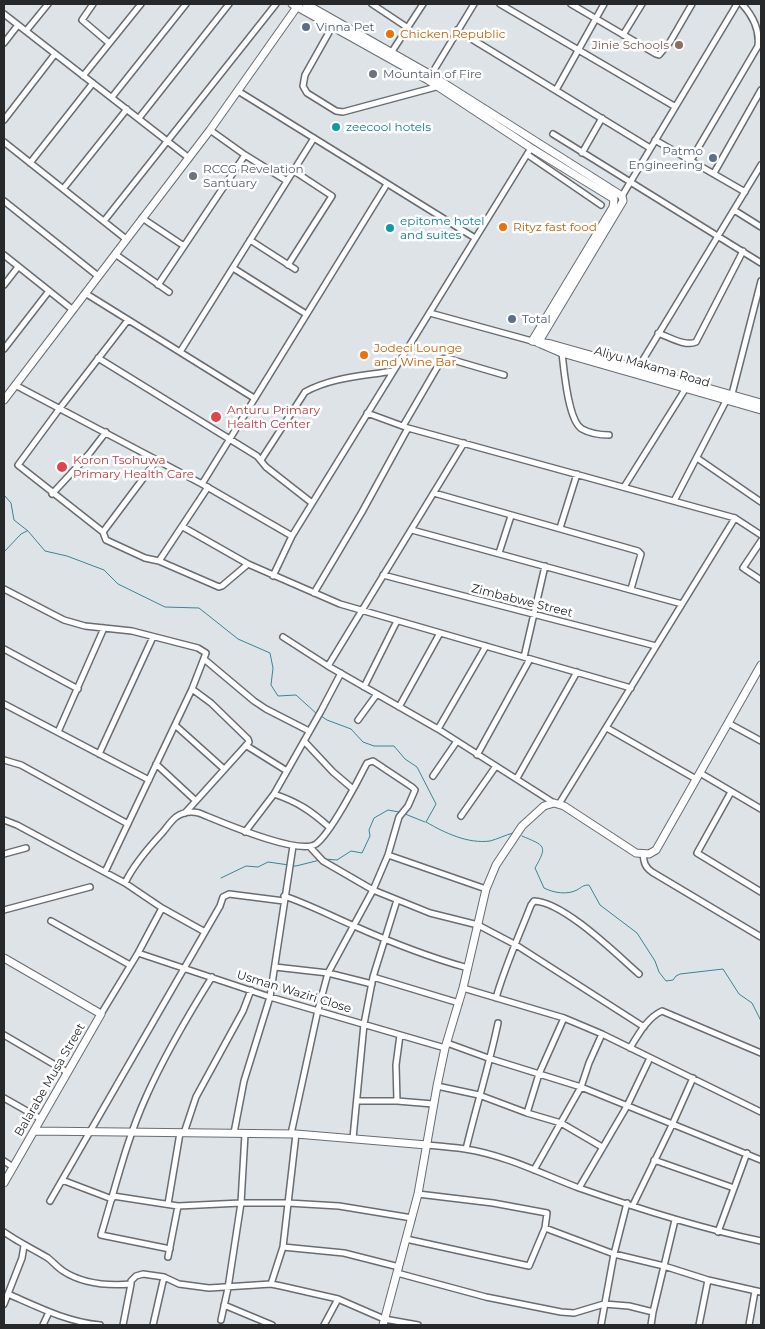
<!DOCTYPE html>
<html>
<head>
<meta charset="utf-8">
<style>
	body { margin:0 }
	#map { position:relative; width:765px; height:1329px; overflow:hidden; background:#dee3e7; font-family:Montserrat,sans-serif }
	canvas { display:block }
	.frame { position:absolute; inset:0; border:5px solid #26282a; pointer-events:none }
</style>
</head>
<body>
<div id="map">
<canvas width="765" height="1329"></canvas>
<div class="frame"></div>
</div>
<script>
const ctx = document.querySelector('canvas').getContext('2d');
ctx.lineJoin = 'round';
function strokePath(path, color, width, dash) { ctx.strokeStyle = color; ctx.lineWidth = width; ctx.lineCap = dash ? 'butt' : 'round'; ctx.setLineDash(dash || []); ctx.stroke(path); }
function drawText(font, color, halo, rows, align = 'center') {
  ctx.font = font + ' Montserrat,sans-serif'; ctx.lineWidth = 5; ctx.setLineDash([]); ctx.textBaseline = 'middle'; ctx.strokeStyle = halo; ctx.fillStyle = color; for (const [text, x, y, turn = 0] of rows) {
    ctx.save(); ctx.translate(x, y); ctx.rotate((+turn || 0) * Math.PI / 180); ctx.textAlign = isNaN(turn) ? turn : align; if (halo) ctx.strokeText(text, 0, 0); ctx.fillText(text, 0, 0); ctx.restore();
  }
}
const stream = new Path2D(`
	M4,495L11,503L14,520L28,531L45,551L67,556L104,570L118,584L165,607L199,608L238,639L270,653L273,668L271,685L278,696L296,695L317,714
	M4,552L21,534L27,531
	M321,716L327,720L351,729L363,742L374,746H394L405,759L417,767L436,804L426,822C445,833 468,844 490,841C498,839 505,835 513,833
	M405,814L425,822
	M522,836C545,846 548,845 535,868L544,888C554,893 567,895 577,890C582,887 583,885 589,885L600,905L637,933L655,961L659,972L666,981L673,980L676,976L680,974L723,969L739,994L752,1003L761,1021
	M324,859L337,860L351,851L362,853L370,836L369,830L374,818L388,810L399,812
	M292,866H296L320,860
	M221,878L246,866L258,867L268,862L289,865`);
const street = new Path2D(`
	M93,4L82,20L109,43
	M372,4L408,28
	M500,4L674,106
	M571,4L656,54L659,55L670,42L692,4
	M4,14L189,158
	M332,27L305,75L303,86L307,93L336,111L343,112L436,87
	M457,30L650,148
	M26,31L48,4
	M623,35L642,4
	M4,43L18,25
	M391,53L423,4
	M431,75L474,4
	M83,76L141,4
	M556,90L604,4
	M238,91L475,238
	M112,97L186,4
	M139,118L229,4
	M4,120L55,54
	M210,130L245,155L287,181
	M553,134L761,263
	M655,140L745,192
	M4,142L126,239
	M582,153L602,118
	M528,155L601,205
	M691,160L758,46C760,29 753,16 742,4
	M30,163L93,83
	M714,173L761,90
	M63,189L127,109
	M622,196L737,4
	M4,201L98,276
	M734,210L761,227
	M142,218L184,246
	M104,221L276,4
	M250,240L295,269
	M115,254L169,292
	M4,255L73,310
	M288,265L332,196L294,171
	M233,268L306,314
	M4,285L18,267
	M158,285L245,155
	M85,293L254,398
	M430,313L532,341
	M658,333C669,337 686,347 696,342L743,251
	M4,349L49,291
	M180,352L314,138
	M562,353C564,370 568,421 582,429C591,434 600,435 609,435
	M98,358L257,456L266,467L312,503
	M638,368L761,165
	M15,385L202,484L292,536
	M732,394L761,281
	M367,413L408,428L735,518L761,535
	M403,426L442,359L446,358L504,375
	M697,458L761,502
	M157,460L103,532L106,540L145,558L159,561L219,587L222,586L248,564
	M261,460L305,392C332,377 364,376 393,371
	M202,484L387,184
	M624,487L686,388
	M434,493L638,551L641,554L631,589
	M52,494L89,454L106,432
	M674,501L727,399
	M183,527L248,564L340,604L631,688
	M560,528L577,474
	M412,530L682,604
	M103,532L18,465L60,408L128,320
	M761,541L743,568L761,580
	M499,553L511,516
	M159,561L208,487
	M383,575L656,646
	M273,576L292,536L531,148
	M4,589L64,620L85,626L132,631L198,648L206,653L192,689L105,872
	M314,593L362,512L408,428
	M283,637L328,666L438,729L554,803
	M4,649L78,689
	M524,657L545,566
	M204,659L254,701L266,709L309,731
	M328,666L464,443
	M364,687L397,621
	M4,704L149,780
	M399,707L440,633
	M358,720L377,694
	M728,723L761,741
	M175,725L224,769
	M607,728L696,779
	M438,729L486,646
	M58,732L104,628
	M304,741L333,772L353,789
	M247,746L287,771
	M99,754L153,637
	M477,755L530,659
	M4,760L21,765L128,824
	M156,764L196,801
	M700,773L761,809
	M433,776L457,741
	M517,778L577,672
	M731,792L697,853L761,892
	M274,794C298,802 311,811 329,827
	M559,804L735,518
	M185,813L249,742L248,739L211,703L192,689
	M461,816L496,766
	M4,820L17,825L125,883L162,908L205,932
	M245,832L274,794L321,711L341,673
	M310,847L323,861L373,890L430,913L478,925L516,945L644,1027
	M4,854L26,848
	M643,854C644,863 645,867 652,872L761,937
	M388,855L486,889
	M125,883C134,864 148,848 163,832C167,827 171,821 176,817C183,812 191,811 199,813C219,821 298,856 316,844C330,834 358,781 367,763L373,761L412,787L415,790L408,806L399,817L388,855L373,890L328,973L318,1010L291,1134
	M284,896C308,904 329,915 352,925C390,942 428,957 468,968
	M4,910L90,887
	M51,921L130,965
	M138,953L270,997L445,1048
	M275,967L328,973L372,984
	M373,977L459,1003
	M463,988L564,1018L602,1034L761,1112
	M496,998C505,966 519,936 531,905L534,901C564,902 616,954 639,974
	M101,1014L138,953L162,908
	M4,1035L67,1072
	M447,1043L491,1059L581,1087L761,1160
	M630,1048C638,1035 647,1018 662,1011L761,1053
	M437,1086L479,1095L527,1113L561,1123L602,1147
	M4,1098L41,1119
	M357,1101H397L433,1104
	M397,1101L396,1065L400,1035
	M527,1113L539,1074L564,1018
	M184,1133L196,1097L243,1011L251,990
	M234,1133L244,1081L270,997L293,846
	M353,1138L364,1024L373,977L397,900
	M427,1145C439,1146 452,1147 465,1149C505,1155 542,1174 579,1188C639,1209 699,1228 761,1241
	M466,1149C476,1107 489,1066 498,1023
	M654,1160L734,1188
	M4,1161L13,1167
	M534,1170L581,1087L589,1063L602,1034
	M62,1180L112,1199
	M579,1188L627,1106L650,1058
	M113,1196L178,1206L241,1203H288L339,1206L412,1218
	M50,1201L220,906L223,897L229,894L284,901
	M168,1204L180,1133
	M633,1205L672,1125L693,1078
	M545,1228L614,1254L664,1266L708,1280L761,1292
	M4,1232C18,1242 33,1249 48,1258C53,1262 57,1267 63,1271C83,1284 107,1286 131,1284V1281L136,1276L143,1274L164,1277L179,1284L209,1288L271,1284L281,1286L338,1299L384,1319L418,1325
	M718,1232L747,1153
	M406,1239L529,1266L545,1228L547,1213L493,1203L418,1194
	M283,1247L344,1253L399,1267
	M170,1249L101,1235C115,1189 126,1141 146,1097C165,1054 187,1017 212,977
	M168,1257L178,1206
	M397,1273L486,1297L561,1312L574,1313L604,1304L629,1306L653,1312
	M271,1284L283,1247L296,1134
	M8,1294C38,1307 67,1322 100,1325
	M4,1304L22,1258L24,1246
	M224,1305L272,1325
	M221,1320L228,1288L241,1203L245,1134
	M43,1325L49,1312
	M123,1325L131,1284
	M153,1325L164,1277
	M324,1325L338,1299
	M601,1325L614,1254L627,1203
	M651,1325L653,1312L675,1220
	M699,1325L708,1280
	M749,1325L755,1291`);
const secondary = new Path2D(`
	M292,4L428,80L531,148L614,199L613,207L532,341L551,344L761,403
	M306,4L431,75L622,196L623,201L538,343
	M541,344L562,353L761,410
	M4,400L210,130L299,4
	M4,958L101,1014L4,1183
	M34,1131L296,1134L427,1145
	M383,1325L418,1194L437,1086L445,1048L463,988L486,889L496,865L522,826L544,806L554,803L564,806L636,853L649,854L656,850L761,665`);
const markers = [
	[306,27,5,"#5c6f8a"],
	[390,34,5,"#e8710a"],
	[679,45,5,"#8d6e63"],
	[373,74,5,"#6b7280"],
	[336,127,5,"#0f9aa8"],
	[713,158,5,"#5c6f8a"],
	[193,176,5,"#6b7280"],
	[503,227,5,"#e8710a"],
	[390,228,5,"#0f9aa8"],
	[512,319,5,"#5c6f8a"],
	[364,355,5,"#e8710a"],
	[216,417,6,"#e0444e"],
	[62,467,6,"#e0444e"]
];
const serviceNames = [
	["Vinna Pet",316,27],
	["Patmo",703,151,"right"],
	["Engineering",703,165,"right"],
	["Total",522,319]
];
const foodNames = [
	["Chicken Republic",400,34],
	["Rityz fast food",513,227],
	["Jodeci Lounge",374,348],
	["and Wine Bar",374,362]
];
const educationNames = [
	["Jinie Schools",669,45]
];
const worshipNames = [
	["Mountain of Fire",383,74],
	["RCCG Revelation",203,169],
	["Santuary",203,183]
];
const cultureNames = [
	["zeecool hotels",346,127],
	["epitome hotel",400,221],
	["and suites",400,235]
];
const streetNames = [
	["Aliyu Makama Road",652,367,16],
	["Zimbabwe Street",522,601,14],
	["Usman Waziri Close",294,992,17],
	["Balarabe Musa Street",50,1080,-60]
];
const healthNames = [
	["Anturu Primary",227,410],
	["Health Center",227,424],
	["Koron Tsohuwa",73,460],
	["Primary Health Care",73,474]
];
strokePath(stream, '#398596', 1);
strokePath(street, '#696d71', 8);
strokePath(secondary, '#696d71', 9);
strokePath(street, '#fff', 5);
strokePath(secondary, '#fff', 7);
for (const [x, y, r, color] of markers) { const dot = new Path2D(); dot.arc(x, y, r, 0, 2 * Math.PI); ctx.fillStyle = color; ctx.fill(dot); strokePath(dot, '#fff', 2); }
drawText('12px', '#4e5e75', '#fff', serviceNames, 'left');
drawText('12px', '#c56008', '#fff', foodNames, 'left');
drawText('12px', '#785e54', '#fff', educationNames, 'right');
drawText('12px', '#5b616d', '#fff', worshipNames, 'left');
drawText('12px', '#0d838f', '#fff', cultureNames, 'left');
drawText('12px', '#26282a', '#fff', streetNames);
drawText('12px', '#be3a42', '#fff', healthNames, 'left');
</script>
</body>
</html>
